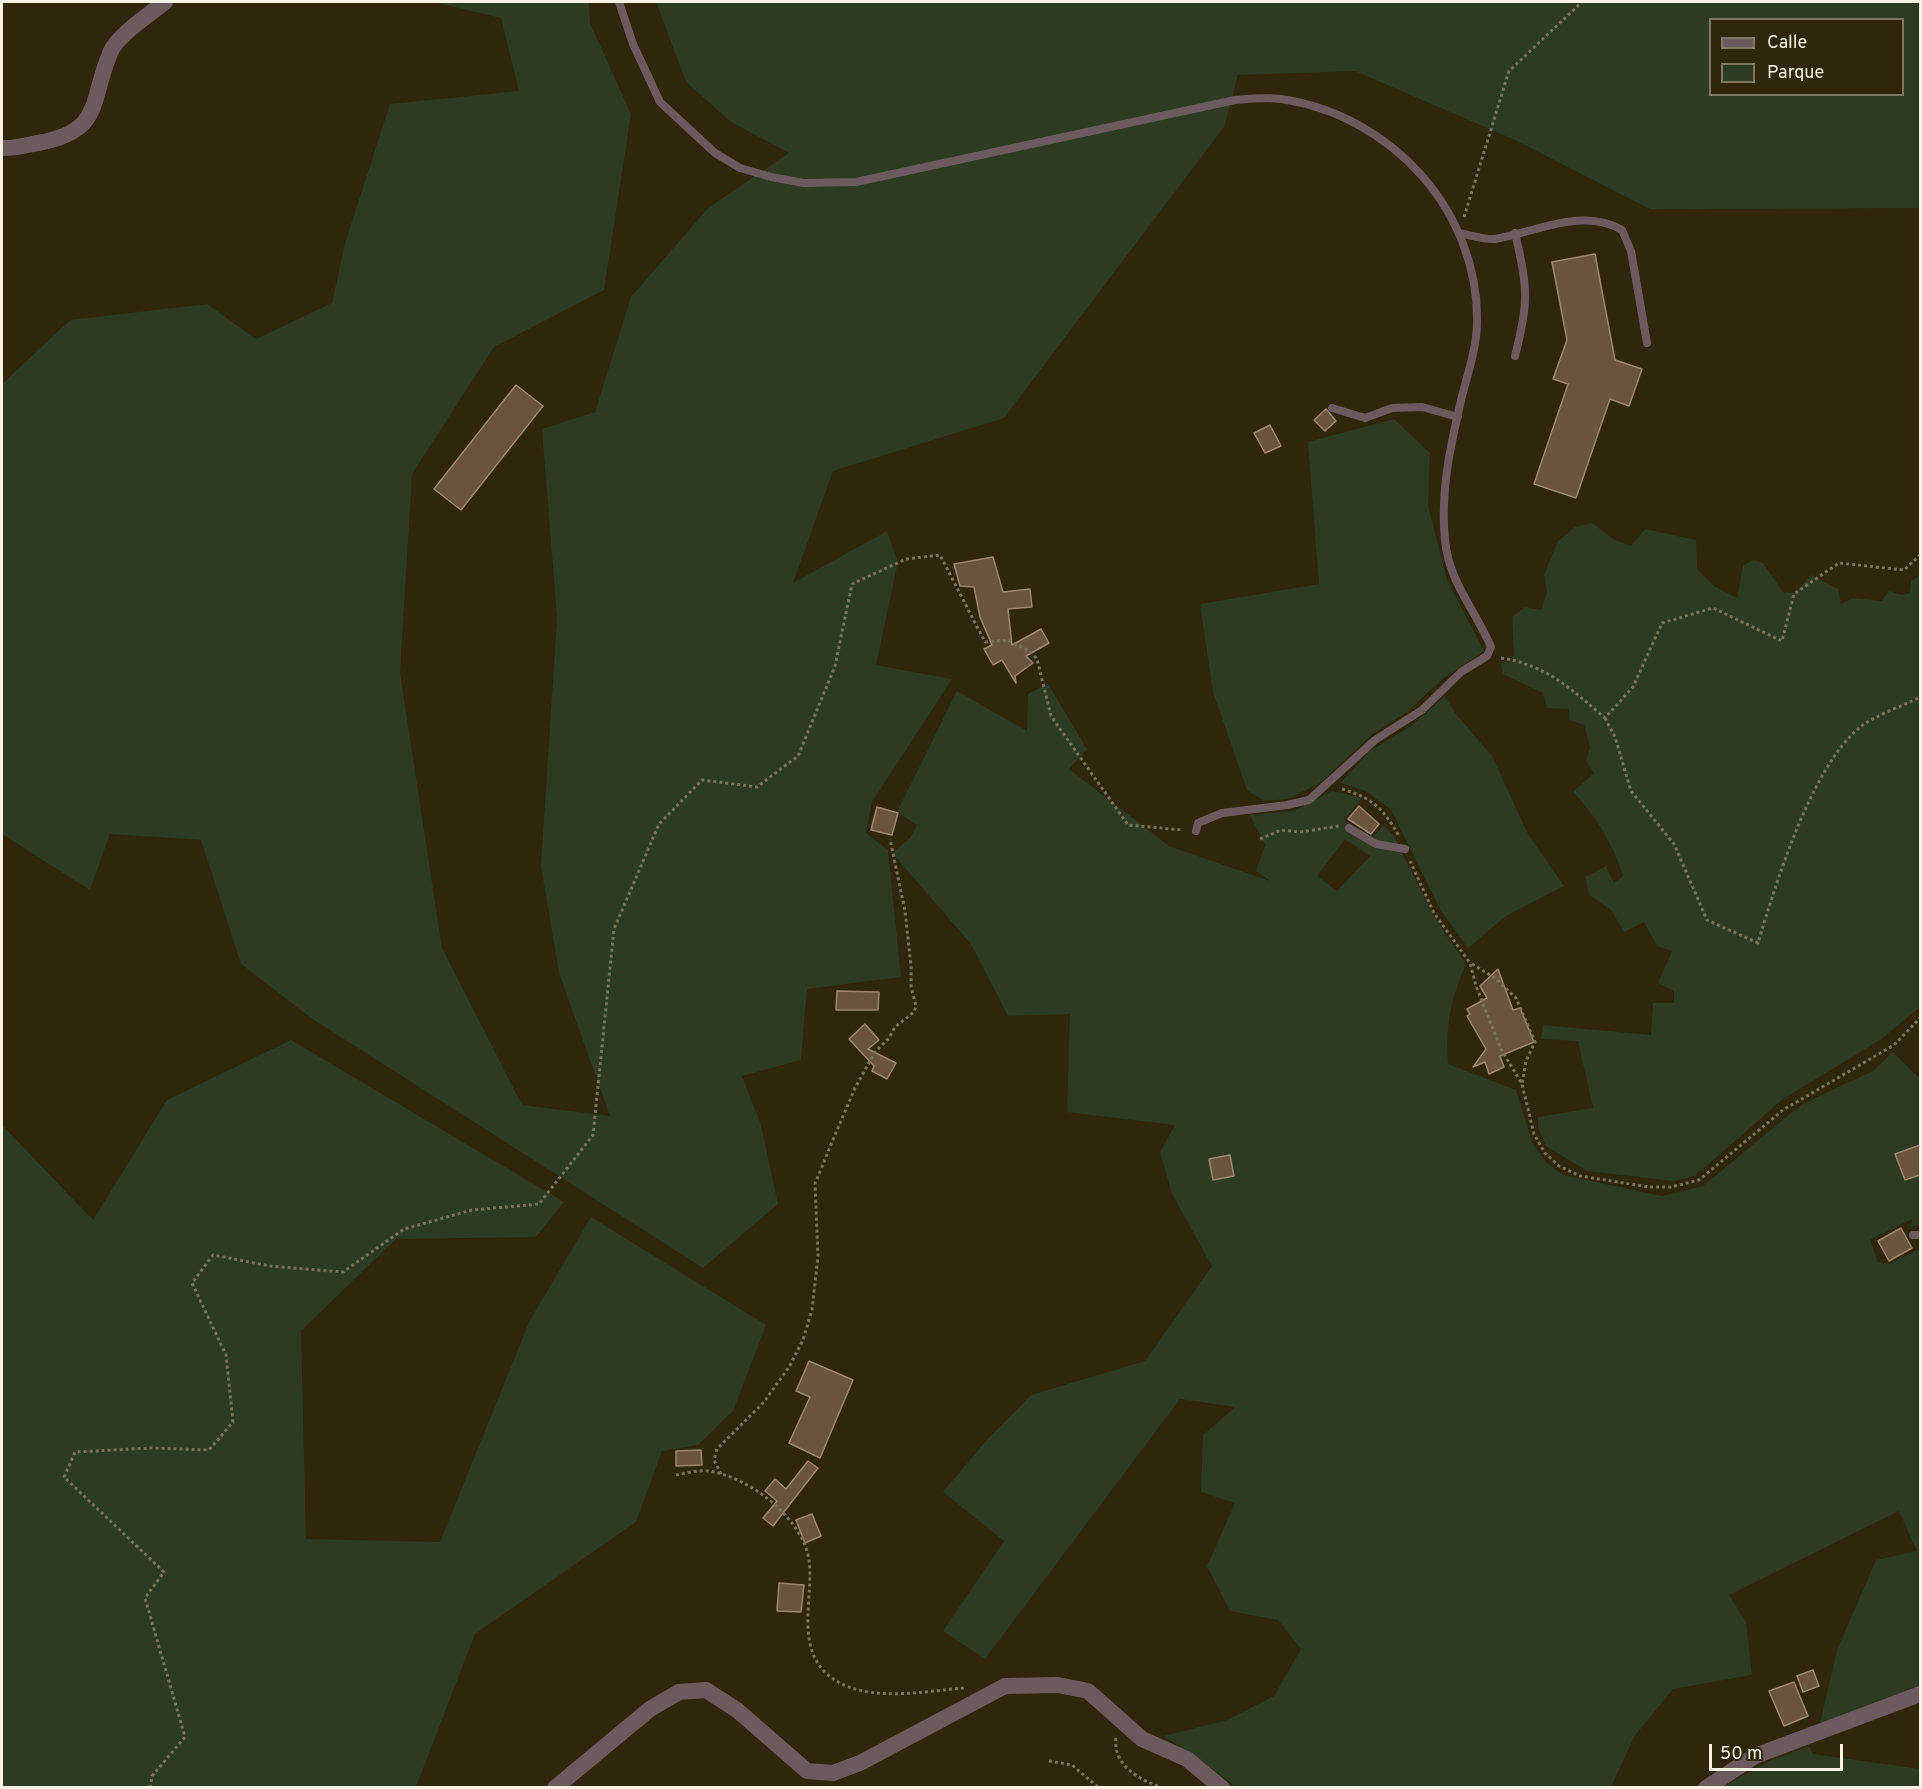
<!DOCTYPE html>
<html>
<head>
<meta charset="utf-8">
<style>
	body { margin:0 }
	#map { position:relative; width:1922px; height:1789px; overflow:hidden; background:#2f260b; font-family:Overpass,sans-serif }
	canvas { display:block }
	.frame { position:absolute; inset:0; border:3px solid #f8f2e3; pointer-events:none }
	.legend { position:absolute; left:1709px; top:18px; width:195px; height:78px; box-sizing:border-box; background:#2f260b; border:2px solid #7f7861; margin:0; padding:8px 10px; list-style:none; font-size:18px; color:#f8f2e3 }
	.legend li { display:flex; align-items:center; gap:12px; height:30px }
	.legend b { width:30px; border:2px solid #7f7861 }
	.scale { position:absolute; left:1709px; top:1744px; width:134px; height:27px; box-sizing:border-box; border:3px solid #f8f2e3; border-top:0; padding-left:8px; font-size:18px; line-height:21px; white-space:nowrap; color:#f8f2e3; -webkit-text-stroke:4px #2f260b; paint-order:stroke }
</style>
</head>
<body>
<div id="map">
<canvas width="1922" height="1789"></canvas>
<div class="frame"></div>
<ul class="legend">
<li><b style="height:8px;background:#6c5b5e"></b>Calle</li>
<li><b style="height:16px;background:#2c3b21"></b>Parque</li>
</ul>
<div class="scale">50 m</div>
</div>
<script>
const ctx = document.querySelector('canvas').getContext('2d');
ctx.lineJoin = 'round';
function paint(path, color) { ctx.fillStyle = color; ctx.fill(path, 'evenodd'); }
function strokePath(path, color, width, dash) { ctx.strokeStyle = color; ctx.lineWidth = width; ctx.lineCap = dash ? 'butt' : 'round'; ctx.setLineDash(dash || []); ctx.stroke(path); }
const green = new Path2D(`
	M433,2H589L590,23L631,114L604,290L494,347L412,474L400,673L442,948L522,1105L610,1116L559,973L541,866L557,618L542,429L595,412L631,297L708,208L789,153L731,122L686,82L656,2H1920V208L1650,209L1515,140L1355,71L1238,75L1224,127L1004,418L833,471L793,583L887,531L898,562L876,665L952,679L872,802L866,833L888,850L901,977L807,989L801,1060L742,1076L761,1125L778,1204L703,1268L311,1018L241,964L201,840L110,834L90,890L2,834V384L70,320L207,304L256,339L332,303L345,243L390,104L519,91L501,18ZM1710,20H1902V94H1710Z
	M1394,419L1430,453L1428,506L1447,580L1484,651L1444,678L1407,712L1372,734L1320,783L1288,799L1264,801L1247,790L1213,692L1200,604L1319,584L1308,442Z
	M1592,523L1615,540L1631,546L1645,529L1696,540L1697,569L1714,586L1737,598L1743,565L1754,560L1763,563L1783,592L1795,593L1811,575L1838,589L1841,604L1853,598L1882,601L1889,591L1902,595L1910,593L1911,581L1920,575V1007L1880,1040L1783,1099L1695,1176L1673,1181L1587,1171L1546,1146L1538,1127V1117L1593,1108L1578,1041L1541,1039L1543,1025L1651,1035L1653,1003H1674V991L1658,983L1672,951L1657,946L1644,922L1624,932L1611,910L1589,895L1585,877L1606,866L1614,883L1623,876C1613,844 1596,816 1573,792L1594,773L1586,761L1590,747L1584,725L1569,720V709L1547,708L1543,693L1503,674L1501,664L1514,656L1512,617L1525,607L1541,610L1547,592L1544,575L1558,541L1575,527Z
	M1048,684L1087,749L1069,769L1169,846L1270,881L1256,871L1265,845L1250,815L1293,811L1332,791L1362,798L1344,819L1370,841L1383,825L1394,836L1433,915L1466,964C1450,1002 1446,1023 1448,1064L1516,1090L1533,1144L1546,1162L1563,1175L1662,1196L1703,1186L1802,1104L1873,1071L1893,1052L1920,1079V1226L1911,1227L1912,1219L1870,1240L1878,1262L1889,1264L1918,1250L1920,1251V1685L1820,1723L1837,1650L1876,1560L1917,1551L1899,1511L1729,1595L1746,1622L1752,1675L1673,1689L1634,1737L1611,1787H1236L1194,1755L1164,1736L1227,1720L1274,1696L1301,1649L1278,1620L1230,1611L1207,1566L1235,1503L1201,1492L1203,1435L1235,1407L1180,1399L985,1659L943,1631L1004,1541L943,1492L985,1442L1031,1395L1145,1361L1212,1266L1172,1194L1160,1152L1175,1125L1067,1112L1070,1014L1008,1016L971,944L892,853L910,838L917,825L897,812L957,691L1027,731L1028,694ZM1345,839L1370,856L1337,891L1317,876Z
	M1445,696L1456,714L1492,756L1528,834L1564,886L1506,916L1468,948L1441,911L1391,810L1366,791L1340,783L1370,751L1411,726Z
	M291,1040L564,1202L536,1237L396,1239L301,1331L306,1539L440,1542L530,1320L591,1217L766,1325L733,1411L698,1445L662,1451L636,1522L475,1634L416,1787H2V1125L93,1220L167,1100Z
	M1809,1746L1813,1754L1920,1769V1787H1723L1769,1761Z`);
const building = new Path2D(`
	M1595,254L1615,360L1642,369L1629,406L1610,399L1576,498L1534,484L1568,384L1553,379L1567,340L1552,262Z
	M516,385L543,406L461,510L434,489Z
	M1326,409L1336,421L1325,431L1314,420Z
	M1270,425L1281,446L1265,453L1254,433Z
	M993,557L1003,592L1030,589L1032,607L1008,609L1012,645L1041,629L1049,643L1026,656L1033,663L1015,676L1016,683L1002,660L993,665L984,649L992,645L980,617L974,587L960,586L954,564Z
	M1359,806L1379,824L1371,834L1348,819Z
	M877,807L898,813L892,835L871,830Z
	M1498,969L1513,1010L1520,1008L1534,1042L1500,1056L1504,1067L1489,1074L1485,1062L1473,1067L1486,1049L1467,1016L1470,1014L1467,1009L1487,998L1480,986Z
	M837,991L879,992L878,1010H836Z
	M865,1024L879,1040L868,1049L896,1063L887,1079L872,1071L874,1066L849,1039Z
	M1920,1145V1175L1905,1180L1895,1154Z
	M1230,1155L1234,1176L1213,1180L1209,1159Z
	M1901,1228L1912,1248L1889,1261L1878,1241Z
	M809,1361L853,1380L820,1458L789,1443L810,1397L796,1391Z
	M701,1450L702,1465L676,1466V1451Z
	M808,1461L818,1468L773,1526L763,1518L777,1501L765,1491L775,1479L786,1489Z
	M812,1514L821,1536L805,1543L796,1520Z
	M779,1583L804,1585L801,1612L777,1611Z
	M1813,1670L1819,1686L1803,1692L1797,1676Z
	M1794,1682L1808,1716L1784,1726L1769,1691Z`);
const path = new Path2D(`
	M1464,217L1509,71L1582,2
	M1501,658C1547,665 1571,689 1605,718L1633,687L1662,623L1713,608L1782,641L1794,594L1839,563L1904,570L1920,555
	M1605,718L1615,737L1631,791L1674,844L1707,920L1758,943C1776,883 1811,768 1859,728C1873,716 1903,706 1920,697
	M1342,789C1372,798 1383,808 1399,836
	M1260,839L1281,830L1300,832L1339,826
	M1410,861L1434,913L1470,963L1476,986L1501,1049L1522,1084L1534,1134L1545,1153L1559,1166L1580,1176L1649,1187H1671L1699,1180L1783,1110L1894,1045L1920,1018
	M1472,964L1495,978L1516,998L1535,1042L1526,1061L1522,1084
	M721,1474L714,1460L717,1449L764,1402L789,1367L803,1340L812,1310L818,1256L815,1184L832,1142L855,1088L875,1052L889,1038L895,1027L914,1012L916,1006L911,987V966L905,911L890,839
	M676,1475C686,1473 698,1470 708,1471C748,1476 803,1518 809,1560C814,1596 795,1645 827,1674C862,1705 923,1691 964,1688
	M1116,1738C1112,1765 1141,1781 1163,1788
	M1049,1761L1072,1765L1099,1788
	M150,1788L152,1776L185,1737L145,1598L164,1572L64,1477L75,1452L152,1448L209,1450L233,1422L226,1355L192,1283L213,1255L270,1266L343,1272L404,1229L472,1210L539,1204L593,1135L614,929L659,824L702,780L757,787L798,756L835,666L852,584L906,559L940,555L985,642L1008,640L1029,651L1037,659L1051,716L1128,825L1183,830`);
const service = new Path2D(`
	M619,2L633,44L660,102L715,153L740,168L771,177L804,183L856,182L1235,100C1250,99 1266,97 1281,99C1392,115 1480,212 1477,325C1476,349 1468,373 1462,396C1451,443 1440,491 1445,540C1449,583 1475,609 1491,647L1487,656L1461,672L1422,710L1375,740L1309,800L1287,805L1222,813L1198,823L1196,831
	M1459,233C1470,235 1485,240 1495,239C1536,232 1583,207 1622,230L1631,251L1647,343
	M1515,233C1528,287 1529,302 1515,356
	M1332,408L1365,418L1392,408L1422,407L1458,417
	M1349,828L1376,844L1405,849
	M1913,1235H1920`);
const minor = new Path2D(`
	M2,148C13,149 26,145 38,143C105,131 89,100 111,51C118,35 150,14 165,2`);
const tertiary = new Path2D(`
	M555,1788L650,1709L679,1692L706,1690L737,1710L807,1771L833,1773L860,1763L1005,1686L1058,1685L1088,1691L1142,1739L1187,1759L1222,1788
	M1706,1788L1755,1756L1920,1694`);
paint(green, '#2c3b21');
paint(building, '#69543e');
strokePath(building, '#9d876f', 1.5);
strokePath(path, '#7b735c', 3, [3, 3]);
strokePath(service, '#6c5b5e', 8);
strokePath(minor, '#6c5b5e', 16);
strokePath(tertiary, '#6c5b5e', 16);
</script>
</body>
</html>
